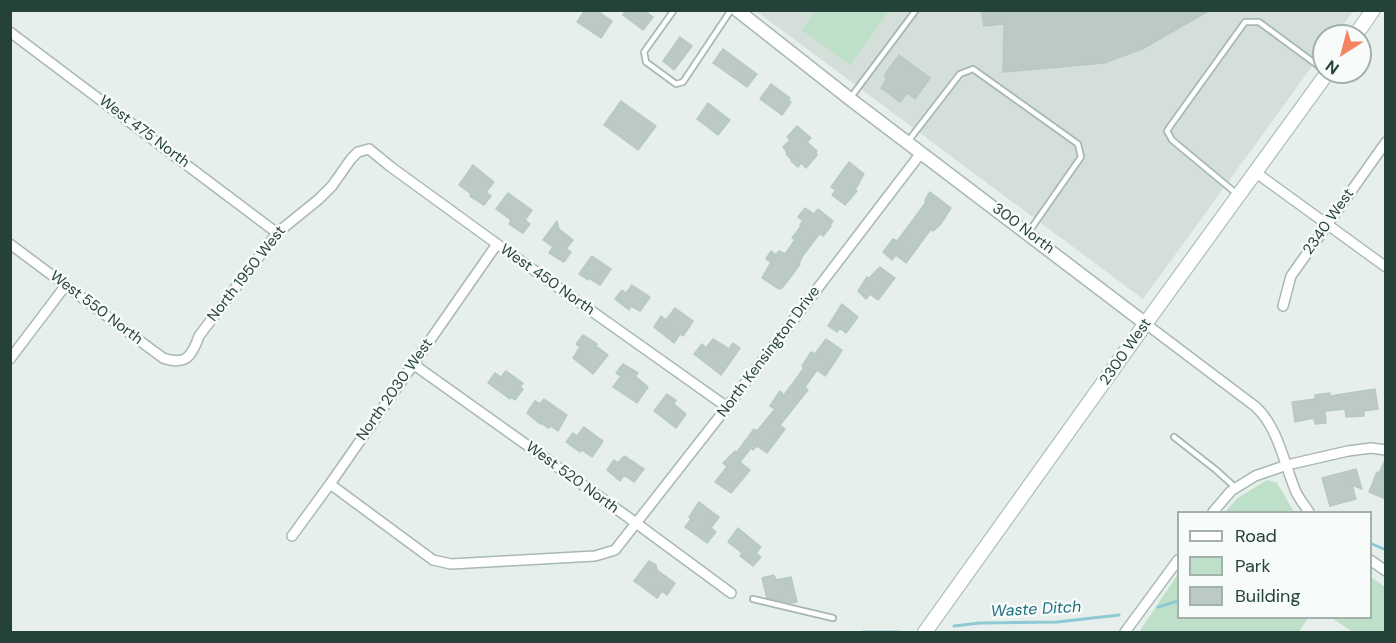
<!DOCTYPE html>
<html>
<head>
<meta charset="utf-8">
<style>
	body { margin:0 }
	#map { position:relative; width:1396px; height:643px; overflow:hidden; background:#e6efeb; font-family:"DM Sans",sans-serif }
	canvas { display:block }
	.frame { position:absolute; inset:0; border:12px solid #24423a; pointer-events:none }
	.legend { position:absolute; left:1177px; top:511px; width:195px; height:108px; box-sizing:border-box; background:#f7fbf9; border:2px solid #a3b1ad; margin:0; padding:8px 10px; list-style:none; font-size:18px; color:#24423a }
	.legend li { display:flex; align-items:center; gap:12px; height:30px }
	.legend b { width:30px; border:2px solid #a3b1ad }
	.north { position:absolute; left:1312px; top:24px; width:60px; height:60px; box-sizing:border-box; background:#f7fbf9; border:2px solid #a3b1ad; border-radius:50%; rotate:216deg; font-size:16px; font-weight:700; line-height:24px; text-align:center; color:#24423a }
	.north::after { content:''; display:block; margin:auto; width:21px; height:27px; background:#f4845f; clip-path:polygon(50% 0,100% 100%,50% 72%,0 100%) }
</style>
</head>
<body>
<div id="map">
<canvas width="1396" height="643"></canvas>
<div class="frame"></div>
<ul class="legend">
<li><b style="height:8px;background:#fff"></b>Road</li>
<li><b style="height:16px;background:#bfe0c8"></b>Park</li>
<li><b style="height:16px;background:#bbcac4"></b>Building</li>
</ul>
<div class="north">N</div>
</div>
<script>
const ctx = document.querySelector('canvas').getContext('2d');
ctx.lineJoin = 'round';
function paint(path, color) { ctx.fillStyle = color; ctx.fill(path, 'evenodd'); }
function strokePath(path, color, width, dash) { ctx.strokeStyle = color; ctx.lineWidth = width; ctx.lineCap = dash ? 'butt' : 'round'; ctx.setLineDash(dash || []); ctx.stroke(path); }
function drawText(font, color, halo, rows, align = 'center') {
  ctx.font = font + ' "DM Sans",sans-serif'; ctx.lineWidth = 5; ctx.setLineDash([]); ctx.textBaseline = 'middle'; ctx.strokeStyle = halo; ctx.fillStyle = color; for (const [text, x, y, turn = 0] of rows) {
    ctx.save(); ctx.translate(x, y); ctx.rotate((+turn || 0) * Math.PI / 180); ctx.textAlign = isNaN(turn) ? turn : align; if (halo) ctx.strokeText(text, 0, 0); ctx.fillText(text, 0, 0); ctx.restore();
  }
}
const built = new Path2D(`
	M756,11H1353L1335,36H1324V50L1143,299Z`);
const green = new Path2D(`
	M816,10H889V11L850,65L802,30Z
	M1267,480L1277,483L1294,512H1225L1239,497Z
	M1178,574V618H1308L1299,632H1139Z
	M1371,577L1385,587V632H1353L1332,618H1370Z`);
const stream = new Path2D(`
	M1370,543L1386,550
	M1158,607L1178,601
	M954,626L979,623L1057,622L1119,615
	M863,632H900`);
const building = new Path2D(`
	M585,10H596L612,21L601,38L577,22Z
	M626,10H644L653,17L643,30L623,15Z
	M981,10H1210L1142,49L1104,63L1003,72L1004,24L984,26Z
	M680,37L692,46L674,70L663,61Z
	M723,49L757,74L747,87L713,63Z
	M899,55L930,78L915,99L907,93L900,102L881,88L887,78L884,76Z
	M771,84L790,98L788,100L791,102L782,115L760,99Z
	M621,101L656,126L638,150L604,125Z
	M708,103L730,120L718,135L697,119Z
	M797,126L811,138L807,142L817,151L816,153L817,155L806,168L801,163L798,167L791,161L792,160L786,154L787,152L783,147L790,140L787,137Z
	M849,162L864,174L855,190L857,191L845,205L832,195L836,190L831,187Z
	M473,165L494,182L486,192L491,196L484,205L470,196L471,194L459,185Z
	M930,192L951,208L940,225L933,231L931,229L906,263L896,255L892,260L883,252L893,239L897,241L913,220L926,202L925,200Z
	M508,193L532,210L525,220L530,224L523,233L509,224L511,220L496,209Z
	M805,208L814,214L818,209L833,221L830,225L831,226L823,236L820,233L801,258H802L799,263L800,264L793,274L781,289L777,288L762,278L771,262L766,259L771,251L776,255L779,251L785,254L795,240L792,238L801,226L800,225L803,221L798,217Z
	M557,221L559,229L573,240L566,249L571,252L564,262L549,253L553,247L543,240Z
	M592,256L611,269L600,285L589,278L588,280L579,274Z
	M880,267L895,278L878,300L870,294L866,299L858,291L867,277L868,279Z
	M632,285L650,297L640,311L631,306L629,310L615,299L622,290L626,293Z
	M842,304L858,317L846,333L840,328L837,332L828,326Z
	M675,308L693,321L683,336L680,334L674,343L654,327L661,316L666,320Z
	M583,335L597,344L596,346L608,355L593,374L573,358L580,347L576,344Z
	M713,339L729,349L733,343L740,348L721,375L694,354L702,344L706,348Z
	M826,339L842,350L834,363L825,376L817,370L805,387L808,390L780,425L785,429L767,453L757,446L753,450L751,448L740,462L750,470L731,493L715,482L727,467L723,463L735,451L737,452L754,429L757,431L775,409L770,406L780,391L784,395L804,368L802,366L811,352L815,354Z
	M623,364L638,373L635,376L648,387L637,403L613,387L621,376L616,373Z
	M506,371L523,383L520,387L523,389L515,400L511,397L510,399L488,383L495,373L501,377Z
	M1375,389L1378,409L1364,411V416L1346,417L1345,409L1325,411L1326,423L1315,424L1314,418L1295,422L1292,402L1315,399V395L1330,393V396Z
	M667,394L676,400L674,404L686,414L676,428L654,411Z
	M544,399L567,415L558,431L551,426L549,428L541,423L540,424L527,413L535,401L540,404Z
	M584,427L603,441L592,457L582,450L580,452L566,442L573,433L577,436Z
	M624,456L644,469L634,482L624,475L620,481L607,470L614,460L618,463Z
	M1386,458V499L1369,492L1377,472L1379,473Z
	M1356,469L1362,489L1352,485L1356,499L1330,506L1322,478Z
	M699,502L719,517L711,528L716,532L707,543L685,527L691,519L689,517Z
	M738,528L761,547L756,553L761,557L753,566L740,556L742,553L728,542Z
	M649,561L656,565L657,570L675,583L667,595L662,591L657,598L634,581Z
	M774,575L776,580L791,577L797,602L791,603L767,598L762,578Z`);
const service = new Path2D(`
	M674,10L644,52L646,62L676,84L683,82L731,10
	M851,97L916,10
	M909,140L960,74L973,69L1078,144L1081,157L1028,233
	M1237,194L1172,140L1167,131L1171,125L1245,22H1259L1324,70
	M1174,437L1216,470L1236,488
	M753,599L833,618`);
const minor = new Path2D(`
	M10,32L277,233
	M1255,172L1386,267
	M10,244L163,358C186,366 192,356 199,336L277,233L319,199L332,186L351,159L358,152L369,149L391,167L497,244L727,407
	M1283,306L1291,276L1386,142
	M1146,324L1256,407C1279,429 1284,464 1296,492C1300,500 1305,506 1309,512
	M10,359L66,285
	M413,364L625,515L731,593
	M330,484L433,560L451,564L595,556L615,550L727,407L921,153
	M1213,512L1231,491L1255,476L1287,465L1348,451L1371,448L1386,450
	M292,536L330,484L497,244
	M1370,560L1386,571
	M1125,632L1178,560`);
const tertiary = new Path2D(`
	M737,10L850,99L1146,324`);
const secondary = new Path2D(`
	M1355,36L1373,10
	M925,632L1156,309L1328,72`);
const streetNames = [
	["West 475 North",144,132,37],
	["2340 West",1329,222,-55],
	["300 North",1023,229,37],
	["North 1950 West",247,274,-52],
	["West 450 North",547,280,35],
	["West 550 North",96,308,37],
	["North Kensington Drive",769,352,-53],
	["2300 West",1126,352,-55],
	["North 2030 West",395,390,-55],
	["West 520 North",572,478,36]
];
const waterNames = [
	["Waste Ditch",1036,610,-3]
];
paint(built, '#d4dfda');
paint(green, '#bfe0c8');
strokePath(stream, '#8ec9d4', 3);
paint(building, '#bbcac4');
strokePath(building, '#b8c9c2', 1.5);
strokePath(service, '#a8b8b2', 8);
strokePath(minor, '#a8b8b2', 12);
strokePath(tertiary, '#a8b8b2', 15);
strokePath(secondary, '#a4bbb3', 16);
strokePath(service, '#fff', 4.5);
strokePath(minor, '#fff', 9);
strokePath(tertiary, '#fff', 12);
strokePath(secondary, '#fff', 14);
drawText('15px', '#24423a', '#f7fbf9', streetNames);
drawText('italic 16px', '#1c6f80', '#f7fbf9', waterNames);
</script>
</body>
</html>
